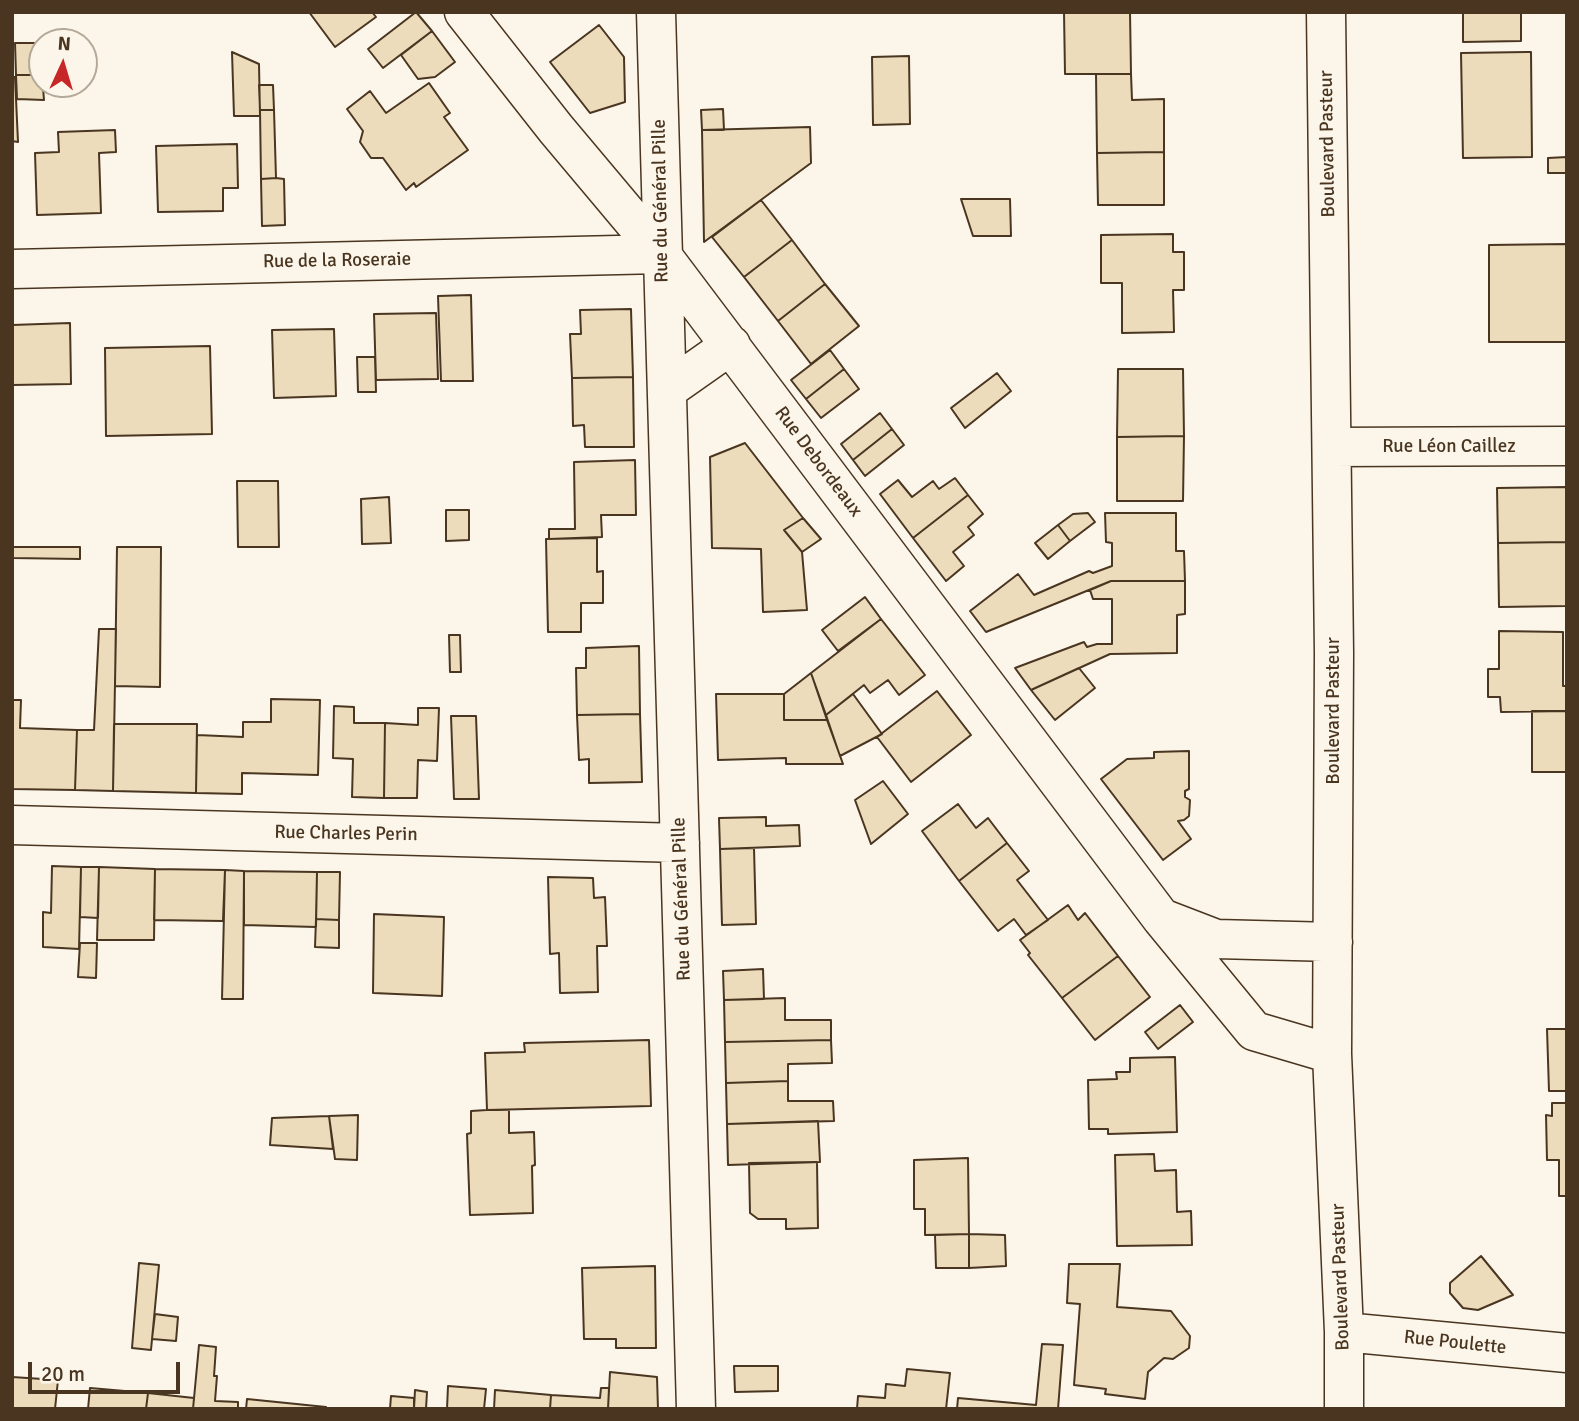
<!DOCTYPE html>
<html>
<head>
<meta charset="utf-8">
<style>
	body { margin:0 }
	#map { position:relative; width:1579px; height:1421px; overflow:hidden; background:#fbf6e9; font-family:Signika,sans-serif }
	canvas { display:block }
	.frame { position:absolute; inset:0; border:14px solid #4a3520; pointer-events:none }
	.north { position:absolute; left:28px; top:28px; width:70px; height:70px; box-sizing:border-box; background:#fbf6e9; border:2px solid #b4a999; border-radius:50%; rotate:4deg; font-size:19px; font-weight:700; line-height:28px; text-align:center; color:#4a3520 }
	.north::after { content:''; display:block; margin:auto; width:24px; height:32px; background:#c62828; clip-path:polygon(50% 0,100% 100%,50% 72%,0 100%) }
	.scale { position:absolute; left:28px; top:1362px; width:152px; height:32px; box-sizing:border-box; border:4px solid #4a3520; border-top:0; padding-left:9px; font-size:21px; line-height:24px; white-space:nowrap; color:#4a3520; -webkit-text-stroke:5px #fbf6e9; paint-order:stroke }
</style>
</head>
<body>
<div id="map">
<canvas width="1579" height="1421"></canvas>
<div class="frame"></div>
<div class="north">N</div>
<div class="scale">20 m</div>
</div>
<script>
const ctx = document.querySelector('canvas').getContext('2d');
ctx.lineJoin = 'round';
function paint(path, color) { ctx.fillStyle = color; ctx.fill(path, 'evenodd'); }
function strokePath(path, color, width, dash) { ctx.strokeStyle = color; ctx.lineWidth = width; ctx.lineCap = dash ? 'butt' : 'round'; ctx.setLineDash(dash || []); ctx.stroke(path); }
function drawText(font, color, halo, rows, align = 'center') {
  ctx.font = font + ' Signika,sans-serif'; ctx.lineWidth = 5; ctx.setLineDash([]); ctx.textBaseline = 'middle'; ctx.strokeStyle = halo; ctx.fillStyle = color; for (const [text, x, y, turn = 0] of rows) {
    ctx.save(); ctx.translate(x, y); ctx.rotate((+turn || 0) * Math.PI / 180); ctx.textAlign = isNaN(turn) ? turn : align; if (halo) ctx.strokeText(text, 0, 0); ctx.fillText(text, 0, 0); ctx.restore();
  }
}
const building = new Path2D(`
	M309,12H372L376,17L335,47Z
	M416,12L432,31L383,68L368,49Z
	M1064,12H1130L1131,74H1065Z
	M1463,12H1521V41L1463,42Z
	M599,25L624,57L625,102L590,113L550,62Z
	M432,31L455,62L435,77L418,79L401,55Z
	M15,43H42V75H16Z
	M232,52L259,64L260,116H234Z
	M1527,52H1531L1532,157L1463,158L1461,53Z
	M909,56L910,124L873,125L872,57Z
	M1096,74H1131L1132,100L1164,99V152L1097,153Z
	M16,75H42L44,100L17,99Z
	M12,77H15L18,142L12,141Z
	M429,83L450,113L444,117L468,150L416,187L414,183L406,190L383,158H371L360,142L363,131L347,109L370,91L386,113Z
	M259,85H273L274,110H260Z
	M723,109L724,130H702L701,110Z
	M260,110H274L276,178L261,179Z
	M810,127L811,163L704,242L702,130Z
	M115,130L116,152L99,153L101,213L37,215L35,153L59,152L58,132Z
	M237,144L238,188H223V211L158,212L156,146Z
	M1164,152V205H1098L1097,153Z
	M1567,157V173H1548V158Z
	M276,178L284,179L285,225L262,226L261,179Z
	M961,199H1010L1011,236H973Z
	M761,200L792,240L744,277L712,237Z
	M1173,234V252H1184V290H1173L1174,332L1122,333V283H1101V235Z
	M792,240L825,284L778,321L744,277Z
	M1567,244V342H1489V245Z
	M825,284L859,326L811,364L778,321Z
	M471,295L473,381H441L438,296Z
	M631,309L633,377L572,378L570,334H581L580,310Z
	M436,313L438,379L376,380L374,314Z
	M70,323L71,384L12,385V325Z
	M334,329L336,396L274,398L272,330Z
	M210,346L212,434L106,436L105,348Z
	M830,350L844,369L806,399L791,380Z
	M357,357H375L376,392H358Z
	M844,369L859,389L821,418L806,399Z
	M1118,369H1183L1184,436L1117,437Z
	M997,373L1011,391L965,428L951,408Z
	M633,377L634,447H585L584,425L573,426L572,378Z
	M880,413L892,429L853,460L841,444Z
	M892,429L904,445L865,476L853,460Z
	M1184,436L1183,501H1117V437Z
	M745,443L803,518L784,530L802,552L807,610L763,612L761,549L712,548L710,457Z
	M635,460L636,515H601L602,537L549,539V529H575L574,462Z
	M955,478L968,495L913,538L880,494L898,480L912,497L933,481L939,489Z
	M237,481H278L279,547H238Z
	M1567,487V542L1498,543L1497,488Z
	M968,495L983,514L968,527L974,535L953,552L964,566L946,581L913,538Z
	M389,497L391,543L362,544L361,499Z
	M446,510H469V540L446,541Z
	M1088,513L1095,522L1070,541L1058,525L1073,514Z
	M1105,513H1176V551H1184L1185,581H1111L986,632L970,611L1018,574L1034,595L1089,571L1093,573L1112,566V543L1106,542Z
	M803,518L821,539L802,552L784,530Z
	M1058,525L1070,541L1048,559L1035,543Z
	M597,538V572L603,571V603H581V632H548L546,539Z
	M1567,542V606L1499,607L1498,543Z
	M12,547H80V559L12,558Z
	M117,547H161L160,687L115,686Z
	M1111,581H1185V614L1177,615V653L1110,654L1031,690L1015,668L1084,642L1087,647L1097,644H1112V599H1093L1090,590Z
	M865,597L881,619L838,651L822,630Z
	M881,619L925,675L899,695L888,680L870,693L864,685L826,715L811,673Z
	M99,629H116L113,791L75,790L77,730H94Z
	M1499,631L1563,632V686H1567V711L1501,712L1500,697H1488V669H1499Z
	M449,635H460L461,672H450Z
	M639,646L640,714L577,715L576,668H586V648Z
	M1079,668L1095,688L1055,720L1031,690Z
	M811,673L827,720H784V694Z
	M937,691L971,735L911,782L877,737Z
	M716,694H784V720H827L843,764H786V758L718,760Z
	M853,694L882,734L840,756L826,715Z
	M271,699L320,700L318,775L242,773V794L196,793L197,735L243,737V722H271Z
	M12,700H21L20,728L77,730L75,790L12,789Z
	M334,706L354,707V723H385L384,798L352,797L353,759L333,758Z
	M418,708H439L437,761L418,760L417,798H384L385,723L418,725Z
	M1532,711H1567V772H1532Z
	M640,714L642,782L589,783V759L579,760L577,715Z
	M451,716H476L479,799H454Z
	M114,724H197L196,793L113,791Z
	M1189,751V789L1185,791V797L1190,800L1189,816L1184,820L1178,821L1191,839L1163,860L1101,779L1127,759L1154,758V752Z
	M883,781L908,814L871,844L855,800Z
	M958,804L976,828L988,818L1007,843L959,881L922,831Z
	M766,817V826L799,825L800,846L720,849L719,818Z
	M1007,843L1029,871L1017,880L1048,920L1026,935L1014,919L998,931L959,881Z
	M754,848L756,924L722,925L720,849Z
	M52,866L81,867L79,949L43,947V912L51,913Z
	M81,867H99L98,918L80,917Z
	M99,867L155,869L154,940H97Z
	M155,869L225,870L223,921L154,920Z
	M225,870L244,871L243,999H222Z
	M244,871L317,872L316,927L244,925Z
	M317,872H340L339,920L316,919Z
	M548,877L593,878L594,898L605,897L607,946H597L598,992L560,993L559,953L550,954Z
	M1068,905L1078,920L1085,913L1118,956L1062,998L1028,955L1030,953L1020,940Z
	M374,914L444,917L442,996L373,993Z
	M316,919L339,920V948L315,947Z
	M80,943H97L96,978L78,977Z
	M1118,956L1150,997L1095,1040L1062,998Z
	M763,969L764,999L724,1000L723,971Z
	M785,998V1020H831V1040L725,1042L724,1000Z
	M1180,1005L1193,1022L1158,1049L1145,1032Z
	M1547,1029H1567V1091H1549Z
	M649,1040L651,1106L487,1110L485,1053L525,1052L524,1043Z
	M831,1040L832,1063L788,1064V1081L726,1083L725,1042Z
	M1175,1057L1177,1132L1108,1134V1129H1089L1088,1080L1117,1079L1116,1072H1130V1058Z
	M788,1081V1101H833L834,1121L727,1124L726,1083Z
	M1552,1103H1567V1196H1559V1160H1547L1546,1115L1552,1116Z
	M487,1110H509V1133L534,1132L535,1165L532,1166L533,1213L470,1215L467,1134L471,1133V1111Z
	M358,1115L357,1160L335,1159L329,1116Z
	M329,1116L333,1149L270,1145L272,1118Z
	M818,1121L820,1162L728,1165L727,1124Z
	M1154,1154L1155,1171L1176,1170L1177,1212L1191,1211L1192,1245L1117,1246L1115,1155Z
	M968,1158L969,1234L925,1235V1209H914V1160Z
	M817,1162L818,1228L786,1229V1219H758L750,1213L749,1163Z
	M969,1234V1268H936L935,1235Z
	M969,1234L1005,1235L1006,1266L969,1268Z
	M1481,1256L1513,1295L1478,1310L1463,1308L1450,1293V1283Z
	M139,1263L159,1265L151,1350L132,1348Z
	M1069,1264H1120L1117,1307L1171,1311L1190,1336L1189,1348L1173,1359L1164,1358L1148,1372L1145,1399L1105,1394L1106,1389L1074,1385L1080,1304L1067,1303Z
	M655,1266L656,1348H616V1339H584L582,1268Z
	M155,1314L178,1317L176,1341L152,1339Z
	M1042,1344L1063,1345L1058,1409H957L958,1398L1036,1405Z
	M199,1345L216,1347L214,1376H217L215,1401L238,1402V1409H193Z
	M734,1366H778V1391L735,1392Z
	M907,1369L950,1373L946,1409H857L858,1396L885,1398L886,1384L905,1386Z
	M610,1372L657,1377L658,1409H608Z
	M12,1377L58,1380L55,1409H12Z
	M448,1386L486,1389L484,1409H447Z
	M90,1388L148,1393L146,1409H88Z
	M601,1388H609L608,1409H550L551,1395L600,1398Z
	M415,1390L427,1392L426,1409H414Z
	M495,1390L551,1395L550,1409H494Z
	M148,1393L194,1398L193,1409H146Z
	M391,1396L414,1398V1409H390Z
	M247,1399L326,1407L325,1409H246Z`);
const minor = new Path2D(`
	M464,12L556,129L661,254L1162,919L1254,1031L1332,1054
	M656,12L696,1409
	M1326,12L1334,653L1332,1054L1344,1332V1409
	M12,269L661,254
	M667,390L731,345
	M1332,447L1567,446
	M12,825L680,843
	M1164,919L1216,939L1333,942
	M1344,1332L1567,1353`);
const streetNames = [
	["Boulevard Pasteur",1328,144,-91],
	["Rue du Général Pille",661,201,-91],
	["Rue de la Roseraie",337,261,-1],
	["Rue Léon Caillez",1449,447],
	["Rue Debordeaux",818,462,53],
	["Boulevard Pasteur",1334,711,-90],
	["Rue Charles Perin",346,834,1],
	["Rue du Général Pille",682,899,-92],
	["Boulevard Pasteur",1341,1277,-92],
	["Rue Poulette",1455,1343,6]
];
paint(building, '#ecdcbc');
strokePath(building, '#4a3520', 2);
strokePath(minor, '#4a3520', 41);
strokePath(minor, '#fbf6e9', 38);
drawText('19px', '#4a3520', '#fbf6e9', streetNames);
</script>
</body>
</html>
